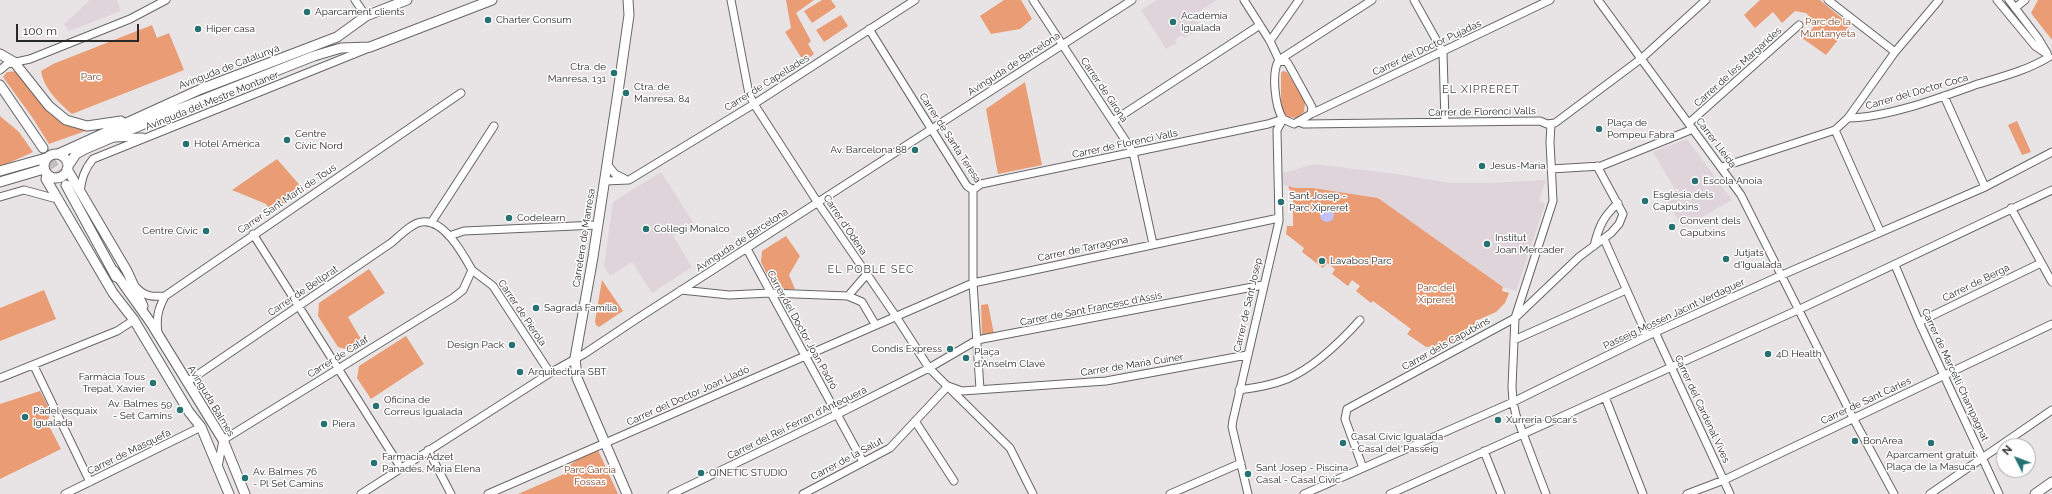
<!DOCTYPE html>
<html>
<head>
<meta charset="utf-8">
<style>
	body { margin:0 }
	#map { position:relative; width:2052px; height:494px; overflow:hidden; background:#e8e4e6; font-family:Raleway,sans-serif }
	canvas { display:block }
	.north { position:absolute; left:1996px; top:438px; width:40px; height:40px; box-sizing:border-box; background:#fff; border:1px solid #a9a9a9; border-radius:50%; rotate:312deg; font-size:11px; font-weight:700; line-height:16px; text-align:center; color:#292828 }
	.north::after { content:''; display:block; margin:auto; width:14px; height:18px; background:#267172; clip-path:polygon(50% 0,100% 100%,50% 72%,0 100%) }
	.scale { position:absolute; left:16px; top:24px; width:123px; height:18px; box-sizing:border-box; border:2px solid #292828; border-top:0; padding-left:5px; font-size:12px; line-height:14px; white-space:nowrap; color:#292828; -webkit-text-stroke:3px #fff; paint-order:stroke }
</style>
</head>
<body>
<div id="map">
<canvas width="2052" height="494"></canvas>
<div class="north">N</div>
<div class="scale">100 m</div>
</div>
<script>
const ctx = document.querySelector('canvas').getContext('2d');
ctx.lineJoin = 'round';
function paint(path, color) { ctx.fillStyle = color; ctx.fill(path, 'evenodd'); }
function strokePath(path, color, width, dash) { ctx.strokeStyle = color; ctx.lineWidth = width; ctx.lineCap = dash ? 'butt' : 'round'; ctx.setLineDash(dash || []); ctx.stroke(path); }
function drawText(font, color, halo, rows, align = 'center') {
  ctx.font = font + ' Raleway,sans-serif'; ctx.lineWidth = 3; ctx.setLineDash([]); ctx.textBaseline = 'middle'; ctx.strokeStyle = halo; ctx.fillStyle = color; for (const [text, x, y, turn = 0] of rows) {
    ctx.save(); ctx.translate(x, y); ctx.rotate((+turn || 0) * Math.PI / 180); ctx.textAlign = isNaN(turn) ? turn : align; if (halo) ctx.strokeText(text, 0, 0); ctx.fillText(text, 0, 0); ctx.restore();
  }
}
const built = new Path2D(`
	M90,0H117L121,11L69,31L64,24Z
	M1157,0H1217L1193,15L1201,28L1184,38L1182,35L1175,40L1177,43L1166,49L1141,10Z
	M1687,139L1732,200L1683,228L1664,196L1675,189L1653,152Z
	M1314,164L1397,174L1450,183H1488L1546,180L1539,201L1545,204L1516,291L1503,287L1378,198L1314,188H1295L1283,185V173Z
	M661,172L693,222L673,236L692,267L652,293L632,262L610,276L604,266L613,202Z`);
const green = new Path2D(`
	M786,0H814L796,13L811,41L808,44L814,54L804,62L785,32L791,28Z
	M822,0H831L836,7L812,23L804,11Z
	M1004,0H1021L1032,19L1020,29L991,34L980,16Z
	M1760,0H1820L1850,25L1826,55L1802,38L1813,28V20L1806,13L1795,11L1782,23L1773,12L1755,28L1744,15Z
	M2038,0H2052V40L2031,13Z
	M841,15L848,26L824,42L816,30Z
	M152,25L157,38L169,33L184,70L72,114C58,102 44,89 41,71L53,64Z
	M18,71L51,114L69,126L88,130L49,144L32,117L3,77L7,72Z
	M1283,71L1287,72L1305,102L1304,112L1297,118L1287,117L1281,108V73Z
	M1025,82L1042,165L998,174L986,109Z
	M0,116L19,132L33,152L0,167Z
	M2017,121L2031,152L2022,155L2008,125Z
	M277,159L304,190L272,213L266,204L232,190Z
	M1288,186L1295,188H1313L1378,198L1503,287L1502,291L1509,293L1505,303L1496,312L1478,320L1466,334L1448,345L1426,347L1407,334L1411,329L1373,301L1371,303L1356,291L1360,286L1352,280L1348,286L1332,274L1335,269L1327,263L1323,268L1302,252L1304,248L1286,234L1287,226H1293V197Z
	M786,236L800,256L789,275L795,289H774L761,262L762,251Z
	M369,269L385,293L348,317L362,341L349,350L338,347L318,316L319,303Z
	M602,280L623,311L599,327L596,325L595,321Z
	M44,290L56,319L0,341V308Z
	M988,304L994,334L982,336L981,305Z
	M406,336L424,364L371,399L357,378L359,366Z
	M40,391L51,412L47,422L61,449L0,479V404Z
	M598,450L618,494H518L571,471L569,466L583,455Z`);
const water = new Path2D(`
	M1320 215a7 7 0 1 1 14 0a7 7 0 1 1-14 0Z`);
const tertiaryTunnel = new Path2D(`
	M43,148L66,185`);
const minor = new Path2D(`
	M355,0L366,16
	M731,0L749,94L754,104L818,203L895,315L929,368L1010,448L1033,494
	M1033,0L1133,152L1153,244
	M1244,0L1270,41L1279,60
	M1414,0L1443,52L1445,122
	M1598,0L1741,195L1853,418L1894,494
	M1828,0L1895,52
	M1997,0L2035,46L2047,54
	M2009,0L2038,38L2047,53
	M2015,8L2025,0
	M869,29L967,186L973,190
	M1270,41L1299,0
	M1279,60C1271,72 1275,107 1283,119L1294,124L1311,114L1550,0
	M1279,60L1372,0
	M1279,60L1287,62L1290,67L1312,107L1311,114
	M0,70L7,64L30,59L130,19L166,0
	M1944,96L1985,187
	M1848,118C1886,118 1939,98 1975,85C2001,77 2026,71 2049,57
	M1113,121L1260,25
	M1299,122L1304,124L1540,121L1547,124L1555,123L1642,58L1706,0
	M1689,123L1799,25
	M1835,130L1880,231
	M114,138L142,137
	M607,164L615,174L625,179
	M1722,167L1835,130L1848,118L1895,52L1939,0
	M1551,169L1601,166L1693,129
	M605,181L629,180L754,104L915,0
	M973,190L981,184L1268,124L1283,119
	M973,190V283L980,389
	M80,192C82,178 84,170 93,159L369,48
	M0,197L24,190L57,199
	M2011,208L2052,282
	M431,223L494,126
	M253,234L401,468
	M449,236L464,231L597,225
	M1604,239L1647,336
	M1594,246C1599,226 1603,217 1618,203
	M747,249L863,462
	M1895,265L1919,322L1999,494
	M472,270L493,286L550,373
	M136,287C145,297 153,297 165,296
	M681,290L729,295L770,293L848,296L862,302L875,324
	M848,296L867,274
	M1919,322L2041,263
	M1655,332L1730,494
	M158,333C156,318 158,309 165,296L461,93
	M1514,340L1626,290
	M34,366L90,482
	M0,378L117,331L134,320
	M187,382L391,243C400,236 411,223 422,222C444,219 463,254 472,270L463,290L453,298L223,440L218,467
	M1239,390C1255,388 1272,385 1287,379C1313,368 1341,341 1360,320
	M1605,397L1643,494
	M915,421L954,481
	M428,450L451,494
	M1484,451L1501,494
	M1363,468L1345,419L1347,409L1515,318L1579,257L1611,233L1619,224L1623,214L1597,166
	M65,494L201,427
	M361,494L550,373L584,354L635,320L1132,0
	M488,494L973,283L1279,218
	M672,494L836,415L929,368L977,340L1263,285
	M803,494L890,448L948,386L962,391L1106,381L1247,355
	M1170,494L1241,463
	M1248,494L1232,427L1233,420L1279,221L1277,130L1283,119
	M1304,494L1513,402L1647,336L1782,275L1985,187L2052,152
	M1390,494L1800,309L2052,190
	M1546,494L1516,415L1513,402L1512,387L1515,318L1553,201L1550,142L1551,124
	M1687,494L1724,480L2052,324
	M1930,494L2052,410`);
const tertiary = new Path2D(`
	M0,54L14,62L49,106L66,120L87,126L121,121
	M0,85L43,148
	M44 166a12 12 0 1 1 24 0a12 12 0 1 1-24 0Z
	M58,154L201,89L337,37L366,16L407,0
	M68,166L76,154L85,149L179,109L314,56L341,48L370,47L492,0
	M67,169L127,271L143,306
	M0,171L46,158
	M47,175L46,179L113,293L134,320L189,412L201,427L229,494
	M0,182L44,169
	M66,185L116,277
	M114,271L151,323L223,440L245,494
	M627,494L577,378L575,358L593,257L618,92L629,15L628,0
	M2035,494L2052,482`);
const markers = [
	[307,12,4,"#267172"],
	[488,20,4,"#267172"],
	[1173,22,4,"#267172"],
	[198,29,4,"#267172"],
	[614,73,4,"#267172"],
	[626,93,4,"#267172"],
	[1599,129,4,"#267172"],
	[287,140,4,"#267172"],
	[186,144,4,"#267172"],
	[915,150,4,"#267172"],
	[1482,166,4,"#267172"],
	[1695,181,4,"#267172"],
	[1645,201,4,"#267172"],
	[1281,202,4,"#267172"],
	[509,218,4,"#267172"],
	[1672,227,4,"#267172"],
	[646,229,4,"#267172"],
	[206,231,4,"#267172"],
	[1487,244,4,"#267172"],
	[1726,259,4,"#267172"],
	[1322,261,4,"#267172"],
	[536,308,4,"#267172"],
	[512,345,4,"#267172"],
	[950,349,4,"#267172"],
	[1768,354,4,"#267172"],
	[966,358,4,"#267172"],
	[520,372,4,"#267172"],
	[153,383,4,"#267172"],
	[376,406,4,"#267172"],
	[180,410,4,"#267172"],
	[25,417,4,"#267172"],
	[1498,420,4,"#267172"],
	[324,424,4,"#267172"],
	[1855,441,4,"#267172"],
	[1343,443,4,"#267172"],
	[1931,443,4,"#267172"],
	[374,463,4,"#267172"],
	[701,473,4,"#267172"],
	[1248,474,4,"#267172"],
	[245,478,4,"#267172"]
];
const poiNames = [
	["Aparcament clients",315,12],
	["Acadèmia",1181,16],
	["Igualada",1181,28],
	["Charter Consum",496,20],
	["Hiper casa",206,29],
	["Ctra. de",606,67,"right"],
	["Manresa, 131",606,79,"right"],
	["Ctra. de",634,87],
	["Manresa, 84",634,99],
	["Plaça de",1607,123],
	["Pompeu Fabra",1607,135],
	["Centre",295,134],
	["Cívic Nord",295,146],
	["Hotel Amèrica",194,144],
	["Av. Barcelona 88",907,150,"right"],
	["Jesús-Maria",1490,166],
	["Escola Anoia",1703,181],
	["Església dels",1653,195],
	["Caputxins",1653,207],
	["Sant Josep -",1289,196],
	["Parc Xipreret",1289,208],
	["Codelearn",517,218],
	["Convent dels",1680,221],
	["Caputxins",1680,233],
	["Col·legi Monalco",654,229],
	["Centre Cívic",198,231,"right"],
	["Institut",1495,238],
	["Joan Mercader",1495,250],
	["Jutjats",1734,253],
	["d'Igualada",1734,265],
	["Lavabos Parc",1330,261],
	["Sagrada Família",544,308],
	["Design Pack",504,345,"right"],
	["Condis Express",942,349,"right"],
	["Plaça",974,352],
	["d'Anselm Clavé",974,364],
	["4D Health",1776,354],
	["Arquitectura SBT",528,372],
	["Farmàcia Tous",145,377,"right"],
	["Trepat, Xavier",145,389,"right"],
	["Oficina de",384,400],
	["Correus Igualada",384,412],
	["Av. Balmes 59",172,404,"right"],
	["- Set Camins",172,416,"right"],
	["Pàdel esquaix",33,411],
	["Igualada",33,423],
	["Xurreria Oscar’s",1506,420],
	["Piera",332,424],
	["Casal Cívic Igualada",1351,437],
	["- Casal del Passeig",1351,449],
	["BonÀrea",1863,441],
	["Aparcament gratuït",1931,455,"center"],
	["Plaça de la Masuca",1931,467,"center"],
	["Farmàcia Adzet",382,457],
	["Panadès, Maria Elena",382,469],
	["Sant Josep - Piscina",1256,468],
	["Casal - Casal Cívic",1256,480],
	["Av. Balmes 76",253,472],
	["- Pl Set Camins",253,484],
	["QINETIC STUDIO",709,473]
];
const parkNames = [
	["Parc de la",1828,22],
	["Muntanyeta",1828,34],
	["Parc",91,77],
	["Parc del",1436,288],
	["Xipreret",1436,300],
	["Parc Garcia",590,470],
	["Fossas",590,482]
];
const streetNames = [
	["Carrer del Doctor Pujadas",1427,48,-25],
	["Avinguda de Barcelona",1014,64,-33],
	["Avinguda de Catalunya",229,67,-21],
	["Carrer de les Margarides",1738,67,-42],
	["Carrer de Capellades",767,83,-32],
	["Carrer de Girona",1104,90,56],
	["Carrer del Doctor Coca",1917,92,-16],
	["Avinguda del Mestre Montaner",212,101,-22],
	["Carrer de Florenci Valls",1482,112,-1],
	["Carrer de Santa Teresa",950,138,57],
	["Carrer Lleida",1716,143,53],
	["Carrer de Florenci Valls",1125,144,-12],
	["Carrer Sant Martí de Tous",287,199,-34],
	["Carrer d'Òdena",845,225,56],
	["Carretera de Manresa",584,238,-81],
	["Avinguda de Barcelona",742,240,-33],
	["Carrer de Tarragona",1083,249,-12],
	["Carrer de Berga",1976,283,-26],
	["Carrer de Bellprat",303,291,-34],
	["Carrer de Sant Josep",1248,305,-77],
	["Carrer de Sant Francesc d'Assís",1091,309,-11],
	["Carrer de Pierola",522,313,56],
	["Passeig Mossèn Jacint Verdaguer",1674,314,-25],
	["Carrer del Doctor Joan Padró",802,330,61],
	["Carrer dels Caputxins",1446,344,-29],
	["Carrer de Calaf",338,357,-32],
	["Carrer de Marià Cuiner",1132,365,-9],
	["Carrer de Marcel·lí Champagnat",1955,375,65],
	["Carrer del Doctor Joan Lladó",688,396,-24],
	["Avinguda Balmes",211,401,59],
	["Carrer de Sant Carles",1866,401,-25],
	["Carrer del Cardenal Vives",1702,409,65],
	["Carrer del Rei Ferran d'Antequera",797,423,-26],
	["Carrer de Masquefa",129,452,-26],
	["Carrer de la Salut",847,459,-28]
];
const neighbourhoodNames = [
	["EL XIPRERET",1481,90],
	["EL POBLE SEC",871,270]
];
paint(built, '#dfd4d9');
paint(green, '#ea9c74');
paint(water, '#c3c1f6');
strokePath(tertiaryTunnel, '#c2bec0', 9, [9, 4.5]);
strokePath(minor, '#686567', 9);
strokePath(tertiary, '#686567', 11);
strokePath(minor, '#fff', 7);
strokePath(tertiary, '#fff', 9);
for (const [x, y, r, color] of markers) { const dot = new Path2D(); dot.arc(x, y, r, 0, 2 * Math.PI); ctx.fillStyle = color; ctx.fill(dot); strokePath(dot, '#fff', 1.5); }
drawText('10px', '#292828', '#fff', poiNames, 'left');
drawText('10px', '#7c4121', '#fff', parkNames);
drawText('10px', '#292828', '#fff', streetNames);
ctx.letterSpacing = '1px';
drawText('11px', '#484546', '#fff', neighbourhoodNames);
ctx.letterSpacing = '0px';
</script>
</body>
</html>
